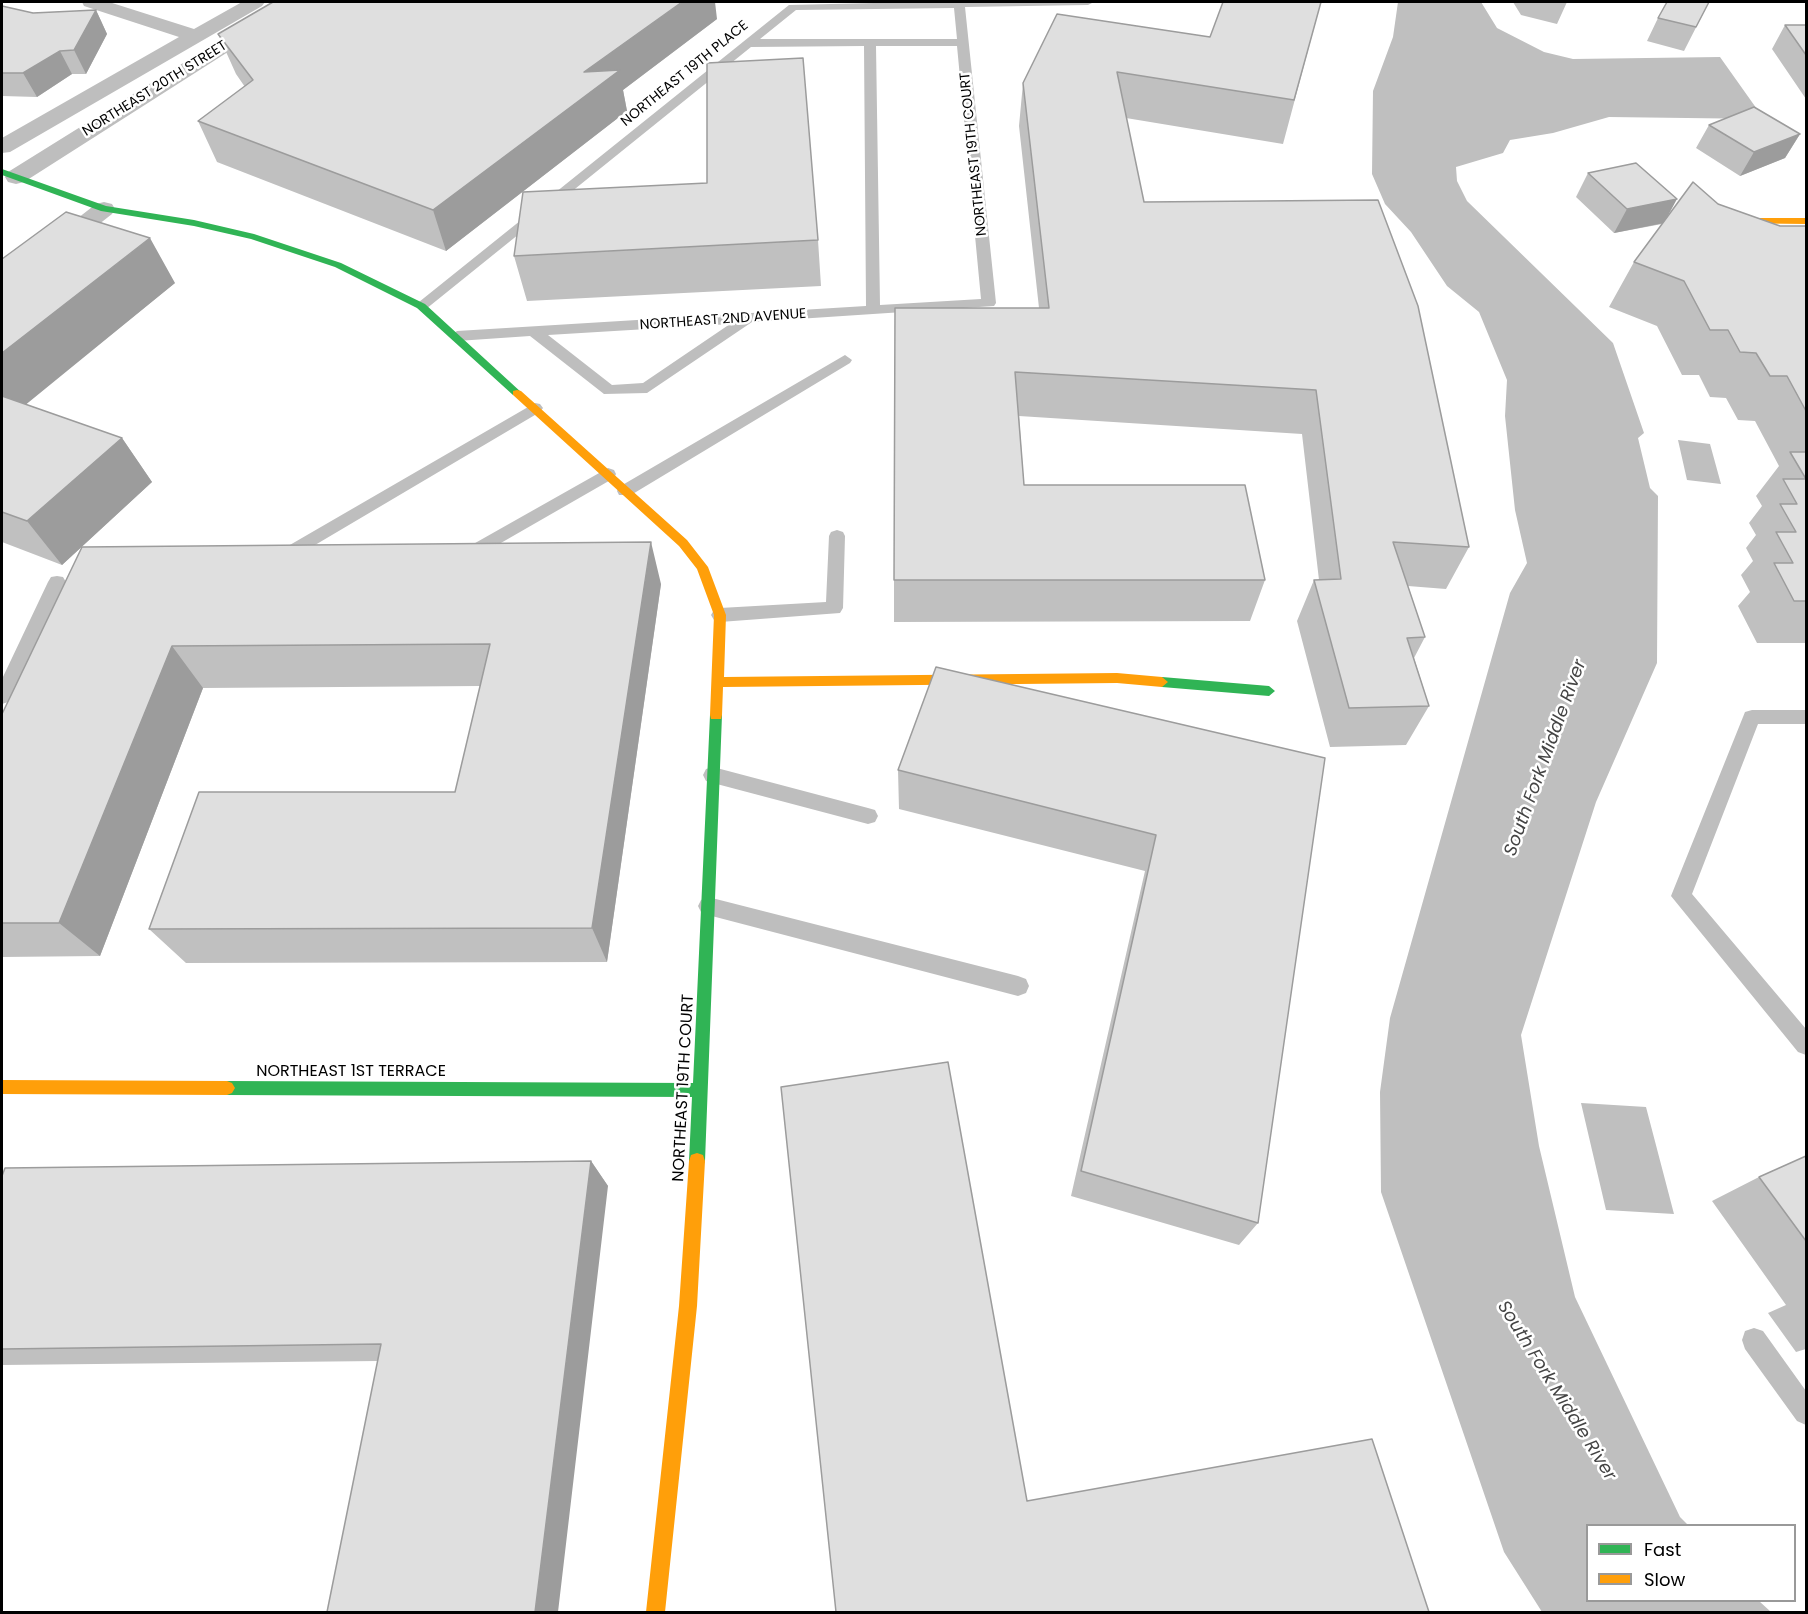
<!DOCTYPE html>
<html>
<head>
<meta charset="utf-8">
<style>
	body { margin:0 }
	#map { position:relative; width:1808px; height:1614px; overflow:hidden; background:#fff; font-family:Poppins,sans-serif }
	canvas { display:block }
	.frame { position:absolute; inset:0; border:3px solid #000; pointer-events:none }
	.legend { position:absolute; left:1586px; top:1524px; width:210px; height:78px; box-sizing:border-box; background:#fff; border:2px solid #999; margin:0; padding:8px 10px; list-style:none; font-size:18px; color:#000 }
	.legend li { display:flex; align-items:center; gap:12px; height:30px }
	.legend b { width:30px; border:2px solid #999 }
</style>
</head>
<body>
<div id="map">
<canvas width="1808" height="1614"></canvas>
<div class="frame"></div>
<ul class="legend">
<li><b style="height:8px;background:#30b455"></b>Fast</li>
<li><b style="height:8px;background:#ff9f0a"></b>Slow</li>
</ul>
</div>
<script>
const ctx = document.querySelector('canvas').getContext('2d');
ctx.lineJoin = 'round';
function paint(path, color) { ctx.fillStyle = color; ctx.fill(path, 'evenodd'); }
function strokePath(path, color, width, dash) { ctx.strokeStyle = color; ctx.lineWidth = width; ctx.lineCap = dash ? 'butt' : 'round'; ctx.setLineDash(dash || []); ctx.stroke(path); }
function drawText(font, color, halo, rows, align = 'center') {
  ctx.font = font + ' Poppins,sans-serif'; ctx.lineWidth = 5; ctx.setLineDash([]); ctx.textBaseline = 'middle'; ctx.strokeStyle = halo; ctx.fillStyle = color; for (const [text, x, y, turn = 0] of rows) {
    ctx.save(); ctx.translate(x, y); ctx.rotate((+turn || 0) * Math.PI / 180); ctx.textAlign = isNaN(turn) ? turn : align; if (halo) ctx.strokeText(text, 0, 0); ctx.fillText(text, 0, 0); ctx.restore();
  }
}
const water = new Path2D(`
	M1398,2H1481L1497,28L1544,52L1573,59L1720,57L1764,119L1609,117L1553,133L1510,140L1503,153L1456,167L1457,181L1467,201L1613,343L1644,433L1638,438L1650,488L1658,496L1657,663L1596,802L1521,1035L1539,1146L1575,1297L1680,1517L1688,1525L1588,1526V1600L1759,1601L1771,1612H1542L1504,1552L1381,1192L1380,1092L1390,1018L1510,593L1527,563L1515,510L1505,416L1507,380L1479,312L1447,286L1411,232L1385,204L1372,174L1373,91L1393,37Z
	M1678,440L1710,444L1721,484L1687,480Z
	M1581,1103L1646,1107L1674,1214L1606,1210Z`);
const lane = new Path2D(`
	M916,2H1094L1088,5L965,7L996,303L994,306L752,322L647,393L604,394L530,336L457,341L450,336L457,331L866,306L864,46L751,47L426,309L421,310L414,306L789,5ZM954,8L957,39H760L796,10ZM876,46H957L981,299L880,305ZM730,324L643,383L612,385L548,335Z
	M845,355L852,360L850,363L631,495H619L617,491L619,487Z
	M535,403L540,404L543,408L540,412L288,561L282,563L276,561L274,557L276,553Z
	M608,468L614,470L616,474L614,478L473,559L467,561L461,559L459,555L461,551Z
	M837,530L843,532L845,536L843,608L840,613L720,622L714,620L711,615L714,610L720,608L826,602L829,536L831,532Z
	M57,576L63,577L66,582L8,702L2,704V679L48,582L51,577Z
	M1752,710H1806V724H1758L1692,894L1806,1029V1055L1798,1052L1671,896L1743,717L1745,712Z
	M713,767L868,808L875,810L878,816L875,822L868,824L713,783L706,781L703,775L706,769Z
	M708,897L1018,976L1026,979L1029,986L1026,993L1018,996L708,915L701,912L698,906L701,900Z
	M1754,1328L1763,1331L1806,1391V1425L1797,1421L1745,1349L1742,1340L1745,1331Z`);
const street = new Path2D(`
	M82,2H109L194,29L242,2H265L262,6L10,152L2,153V138L179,37L84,6Z
	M281,2H303L300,6L24,182L16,184L8,182L5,177L8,172Z
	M104,202L112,204L115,209L112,214L11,293L2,295V277L96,204Z`);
const fast = new Path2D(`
	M2,169L106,206L194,220L254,234L341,263L425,304L522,393L521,395H513L417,308L335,267L251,239L194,226L101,211L2,175Z
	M1162,677L1269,686L1275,691L1269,696L1162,687L1156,682Z
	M716,710L722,715L705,1161L703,1167L697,1169L691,1167L689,1161L692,1097L227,1095L222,1093L219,1088L222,1083L227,1081L693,1083L710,715Z`);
const slow = new Path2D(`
	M1721,218H1806V224L1718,223V219Z
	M517,390L521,391L687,540L708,567L726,615L724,677L1117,673L1162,677L1168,682L1162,687L1117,683L723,687L722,715L721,719H711L710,715L714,615L697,569L679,546L513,395V391Z
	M2,1080L227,1081L232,1083L235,1088L232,1093L227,1095L2,1094Z
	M697,1153L703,1155L705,1161L697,1306L665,1612H646L679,1306L689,1161L691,1155Z`);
const wall = new Path2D(`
	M1321,2L1283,144L1126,118L1144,202L1469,547L1446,589L1408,586L1425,637L1414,658L1429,706L1406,745L1330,747L1297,621L1314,580H1319L1302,434L1019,416L1024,485L1265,580L1250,621L894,622V580L1039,308L1019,126L1023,83L1210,37Z
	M1513,2H1567L1557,24L1521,15Z
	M1709,2L1684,51L1647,41L1658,18Z
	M2,6L33,13L96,10L107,34L86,74H72L37,97L2,96Z
	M717,19L623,90L627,111L446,251L217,162L198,121L245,87L236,74L218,34Z
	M1785,25H1806V99L1772,49Z
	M1709,125L1800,134L1785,158L1740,176L1696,148Z
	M1588,173L1667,217L1718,204L1780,226H1806V643H1757L1738,606L1750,592L1741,575L1753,561L1746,548L1756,535L1749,523L1762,506L1756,496L1779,466L1755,421L1738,420L1726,398L1710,397L1699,375H1682L1657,326L1609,307L1634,262L1662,224L1614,233L1576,197Z
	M818,240L821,286L527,301L514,256Z
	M2,259L175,283L25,404L122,438L152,482L62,565L2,542Z
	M82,547L661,584L607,962L186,963L149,929L455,792L480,686L203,688L100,956L2,957V714Z
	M1325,758L1258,1223L1239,1245L1071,1196L1145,871L899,809L898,770Z
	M1806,1156V1349L1796,1352L1768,1313L1786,1305L1712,1201L1759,1177Z
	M591,1161L608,1186L378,1361L2,1365V1176Z`);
const shadedWall = new Path2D(`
	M682,2H715L717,19L623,90L627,111L446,251L433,210L584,72Z
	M96,10L107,34L86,74L74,50Z
	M60,51L72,74L37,97L23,73Z
	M1800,134L1785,158L1740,176L1754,152Z
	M1677,199L1664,223L1614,233L1627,209Z
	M150,238L175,283L2,424V353Z
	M122,438L152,482L62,565L27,521Z
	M651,542L661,584L607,962L592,928Z
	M172,646L203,688L100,956L59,923Z
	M591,1161L608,1186L558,1612H535Z`);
const building = new Path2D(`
	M273,2H682L584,72L620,70L433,210L198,121L253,80L218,34Z
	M1223,2H1321L1294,100L1117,72L1144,202L1378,200L1418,306L1469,547L1393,542L1425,637L1407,638L1429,706L1349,708L1314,580L1341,579L1316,390L1015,372L1024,485H1245L1265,580H894L895,308H1049L1023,83L1057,14L1210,37Z
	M1667,2H1709L1696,27L1658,18Z
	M2,6L33,13L96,10L74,50L60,51L23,73H2Z
	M1785,25H1806V55Z
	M803,58L818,240L514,256L523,192L707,183V63Z
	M1754,107L1800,134L1754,152L1709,125Z
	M1636,163L1677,199L1627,209L1588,173Z
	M1693,182L1718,204L1780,226H1806V411L1787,376H1770L1756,353L1740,352L1728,330H1710L1684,281L1634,262Z
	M66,212L150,238L2,353V259Z
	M2,396L122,438L27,521L2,512Z
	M1790,452H1806V601H1794L1774,563H1793L1776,532H1796L1780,504H1797L1783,479H1806Z
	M651,542L592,928L149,929L199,792H455L490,644L172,646L59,923H2V714L82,547Z
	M936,667L1325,758L1258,1223L1081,1171L1156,835L898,770Z
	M948,1062L1027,1501L1372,1439L1429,1612H836L781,1087Z
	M1806,1156V1241L1759,1177Z
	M591,1161L535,1612H327L381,1344L2,1349V1176L5,1168Z`);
const farStreetnames = [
	["NORTHEAST 19TH PLACE",685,74,-39],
	["NORTHEAST 20TH STREET",155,89,-32],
	["NORTHEAST 19TH COURT",974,154,-96],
	["NORTHEAST 2ND AVENUE",723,320,-4]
];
const streetNames = [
	["NORTHEAST 1ST TERRACE",351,1072],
	["NORTHEAST 19TH COURT",684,1088,-87]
];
const waterNames = [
	["South Fork Middle River",1546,758,-70],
	["South Fork Middle River",1556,1391,58]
];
paint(water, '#bfbfbf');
paint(lane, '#bebebe');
paint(street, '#bebebe');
paint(fast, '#30b455');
paint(slow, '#ff9f0a');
paint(wall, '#c0c0c0');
paint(shadedWall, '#9c9c9c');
paint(building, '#dfdfdf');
strokePath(building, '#9c9c9c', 1.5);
drawText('14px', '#000', '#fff', farStreetnames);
drawText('16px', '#000', '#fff', streetNames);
drawText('italic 18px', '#444', '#fff', waterNames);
</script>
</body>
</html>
